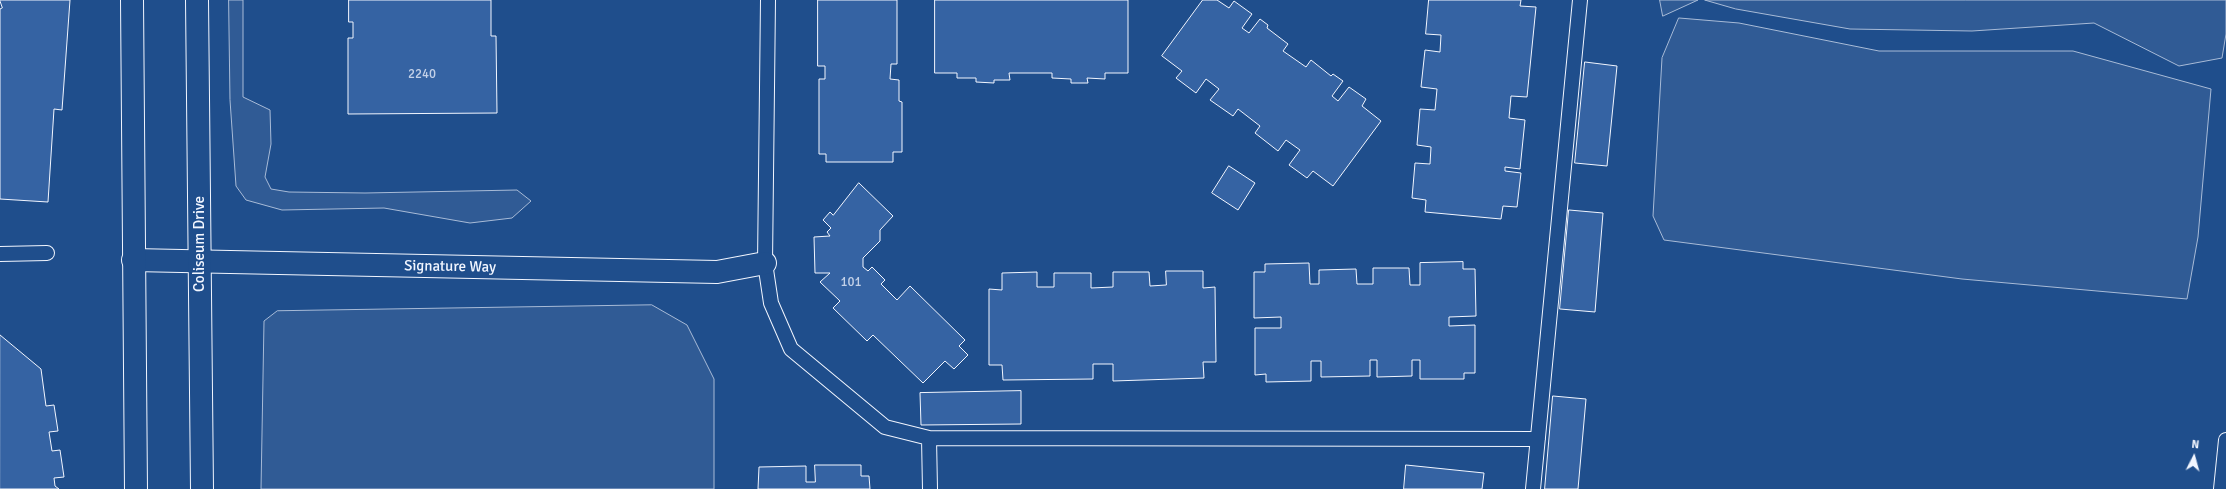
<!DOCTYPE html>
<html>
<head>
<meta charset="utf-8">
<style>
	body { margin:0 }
	#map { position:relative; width:2226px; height:489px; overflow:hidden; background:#1f4e8c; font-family:Signika,sans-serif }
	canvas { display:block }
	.north { position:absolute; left:2174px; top:437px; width:40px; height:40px; -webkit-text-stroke:3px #1f4e8c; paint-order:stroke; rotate:6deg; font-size:11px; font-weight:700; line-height:16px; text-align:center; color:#f2f6ff }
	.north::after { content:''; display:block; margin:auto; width:14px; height:18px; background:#f2f6ff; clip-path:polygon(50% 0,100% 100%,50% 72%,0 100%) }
</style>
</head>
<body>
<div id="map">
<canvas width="2226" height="489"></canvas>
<div class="north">N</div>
</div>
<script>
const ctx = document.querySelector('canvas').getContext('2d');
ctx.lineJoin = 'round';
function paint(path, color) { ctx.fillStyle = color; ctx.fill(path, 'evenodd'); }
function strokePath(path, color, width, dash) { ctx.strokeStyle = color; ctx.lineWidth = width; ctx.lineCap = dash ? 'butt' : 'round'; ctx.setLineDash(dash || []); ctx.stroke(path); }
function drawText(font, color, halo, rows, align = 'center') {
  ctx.font = font + ' Signika,sans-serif'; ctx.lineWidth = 3; ctx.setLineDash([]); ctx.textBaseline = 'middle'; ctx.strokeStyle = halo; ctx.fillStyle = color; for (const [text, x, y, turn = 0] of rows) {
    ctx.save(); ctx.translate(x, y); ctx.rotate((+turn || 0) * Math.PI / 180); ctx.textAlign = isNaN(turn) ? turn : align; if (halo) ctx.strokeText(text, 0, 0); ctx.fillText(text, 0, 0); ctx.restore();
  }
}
const built = new Path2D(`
	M229,0H243V97L270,110L271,144L265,177L271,189L289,192L365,193L517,190L531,201L512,218L470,223L384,208L282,210L246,200L236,186L230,100Z
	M1660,0H1698L1663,16Z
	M1705,0H2226V34L2222,58L2179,66L2094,23L1972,31L1850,29L1736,9Z
	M1679,18L1739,23L1879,51H2073L2211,89L2198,237L2187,299L1962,279L1664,240L1653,216L1662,58Z
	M652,305L687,325L714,379V489H261L264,321L277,311Z`);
const building = new Path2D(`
	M0,0H70L62,110L54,109L48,202L0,199V9L2,8Z
	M349,0H491V36H496L497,113L348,114V38H353V22H349Z
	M818,0H897V64H891L890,79L899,80V101L902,102V152H893V162H826V154H819V79H825V66H818Z
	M935,0H1128V73H1105V79L1087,78L1088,83H1071V79L1052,78V73H1009L1010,80H994V83L976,82V78H957V73H935Z
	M1203,0H1217L1229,8L1234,1L1252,14L1242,28L1249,33L1260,19L1268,25L1267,28L1288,44L1283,51L1306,67L1311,60L1331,76L1333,74L1343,81L1332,96L1338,101L1349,87L1366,99L1362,106L1381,121L1333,186L1313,171L1307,178L1289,165L1300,150L1286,140L1278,151L1255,133L1260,126L1238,109L1233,116L1210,100L1219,89L1206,79L1196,93L1176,78L1182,71L1162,56Z
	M1429,0H1521L1520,6L1536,7L1527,97L1511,96L1509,118L1525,120L1520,169L1505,167V171L1521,173L1517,207L1503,206L1501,219L1425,212L1426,200L1412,198L1415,163L1430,164L1431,147L1417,145L1420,109L1435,110L1437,89L1421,87L1425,50L1440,52L1441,35L1426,34Z
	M1585,62L1617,66L1607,166L1575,163Z
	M1229,166L1255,183L1238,210L1212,193Z
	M859,183L893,216L880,230V241L863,258V267L868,271L872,267L885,280L881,284L897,300L910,286L965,340L959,346L968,355L954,369L945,361L923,383L873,335L867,341L833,308L840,301L820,282L830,273H815L814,237L830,236L827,232L831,228L823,220L830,212L833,215Z
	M1569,210L1603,213L1595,312L1560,309Z
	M1463,262V269H1475L1476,316L1449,317V326L1475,325V373H1464V379H1420V360H1412V376L1377,377V360H1370V376L1321,377V361H1311V381L1266,382V374L1255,375V328H1281V317L1254,318V272H1265V264L1309,263L1310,284H1319V270L1356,269L1357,284H1373V268H1409L1410,285H1420V263Z
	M1166,271H1203V288L1215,287L1216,362H1203L1204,378L1113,381V364H1093V379L1003,380L1002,365H989V289L1002,290V273L1037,272V287H1054V273H1091V288L1113,287V272H1149L1150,286L1166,285Z
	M0,335L41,369L46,406L54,405L58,431L49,432L52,451L60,450L64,477L54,478L55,486L59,489H0Z
	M1021,391V424L921,425L920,393Z
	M1553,396L1586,399L1578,489H1545Z
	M815,465H861V476H869L870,489H758L759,467L806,466V482H815Z
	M1406,465L1484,473L1482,489H1404Z`);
const lane = new Path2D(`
	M768,0L765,263L771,303L791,349L885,427L929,438L1538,439
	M0,254L47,253
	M929,438L930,489
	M1533,489L1580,0
	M2221,489L2226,440`);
const street = new Path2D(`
	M133,260L717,272L765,263`);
const secondary = new Path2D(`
	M132,0L136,489
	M197,0L202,489`);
const numberNames = [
	["2240",422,75],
	["101",851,283]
];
const streetNames = [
	["Coliseum Drive",200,244,-90],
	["Signature Way",450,267,1]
];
paint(built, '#305b95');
strokePath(built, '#a8bbd7', 1);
paint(building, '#3563a3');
strokePath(building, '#f2f6ff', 1);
strokePath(lane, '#f2f6ff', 16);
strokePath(street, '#f2f6ff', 24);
strokePath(secondary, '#f2f6ff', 24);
strokePath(lane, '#1f4e8c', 14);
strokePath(street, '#1f4e8c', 22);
strokePath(secondary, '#1f4e8c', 22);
drawText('13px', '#c3d1e8', null, numberNames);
drawText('15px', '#f2f6ff', '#1f4e8c', streetNames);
</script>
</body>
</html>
